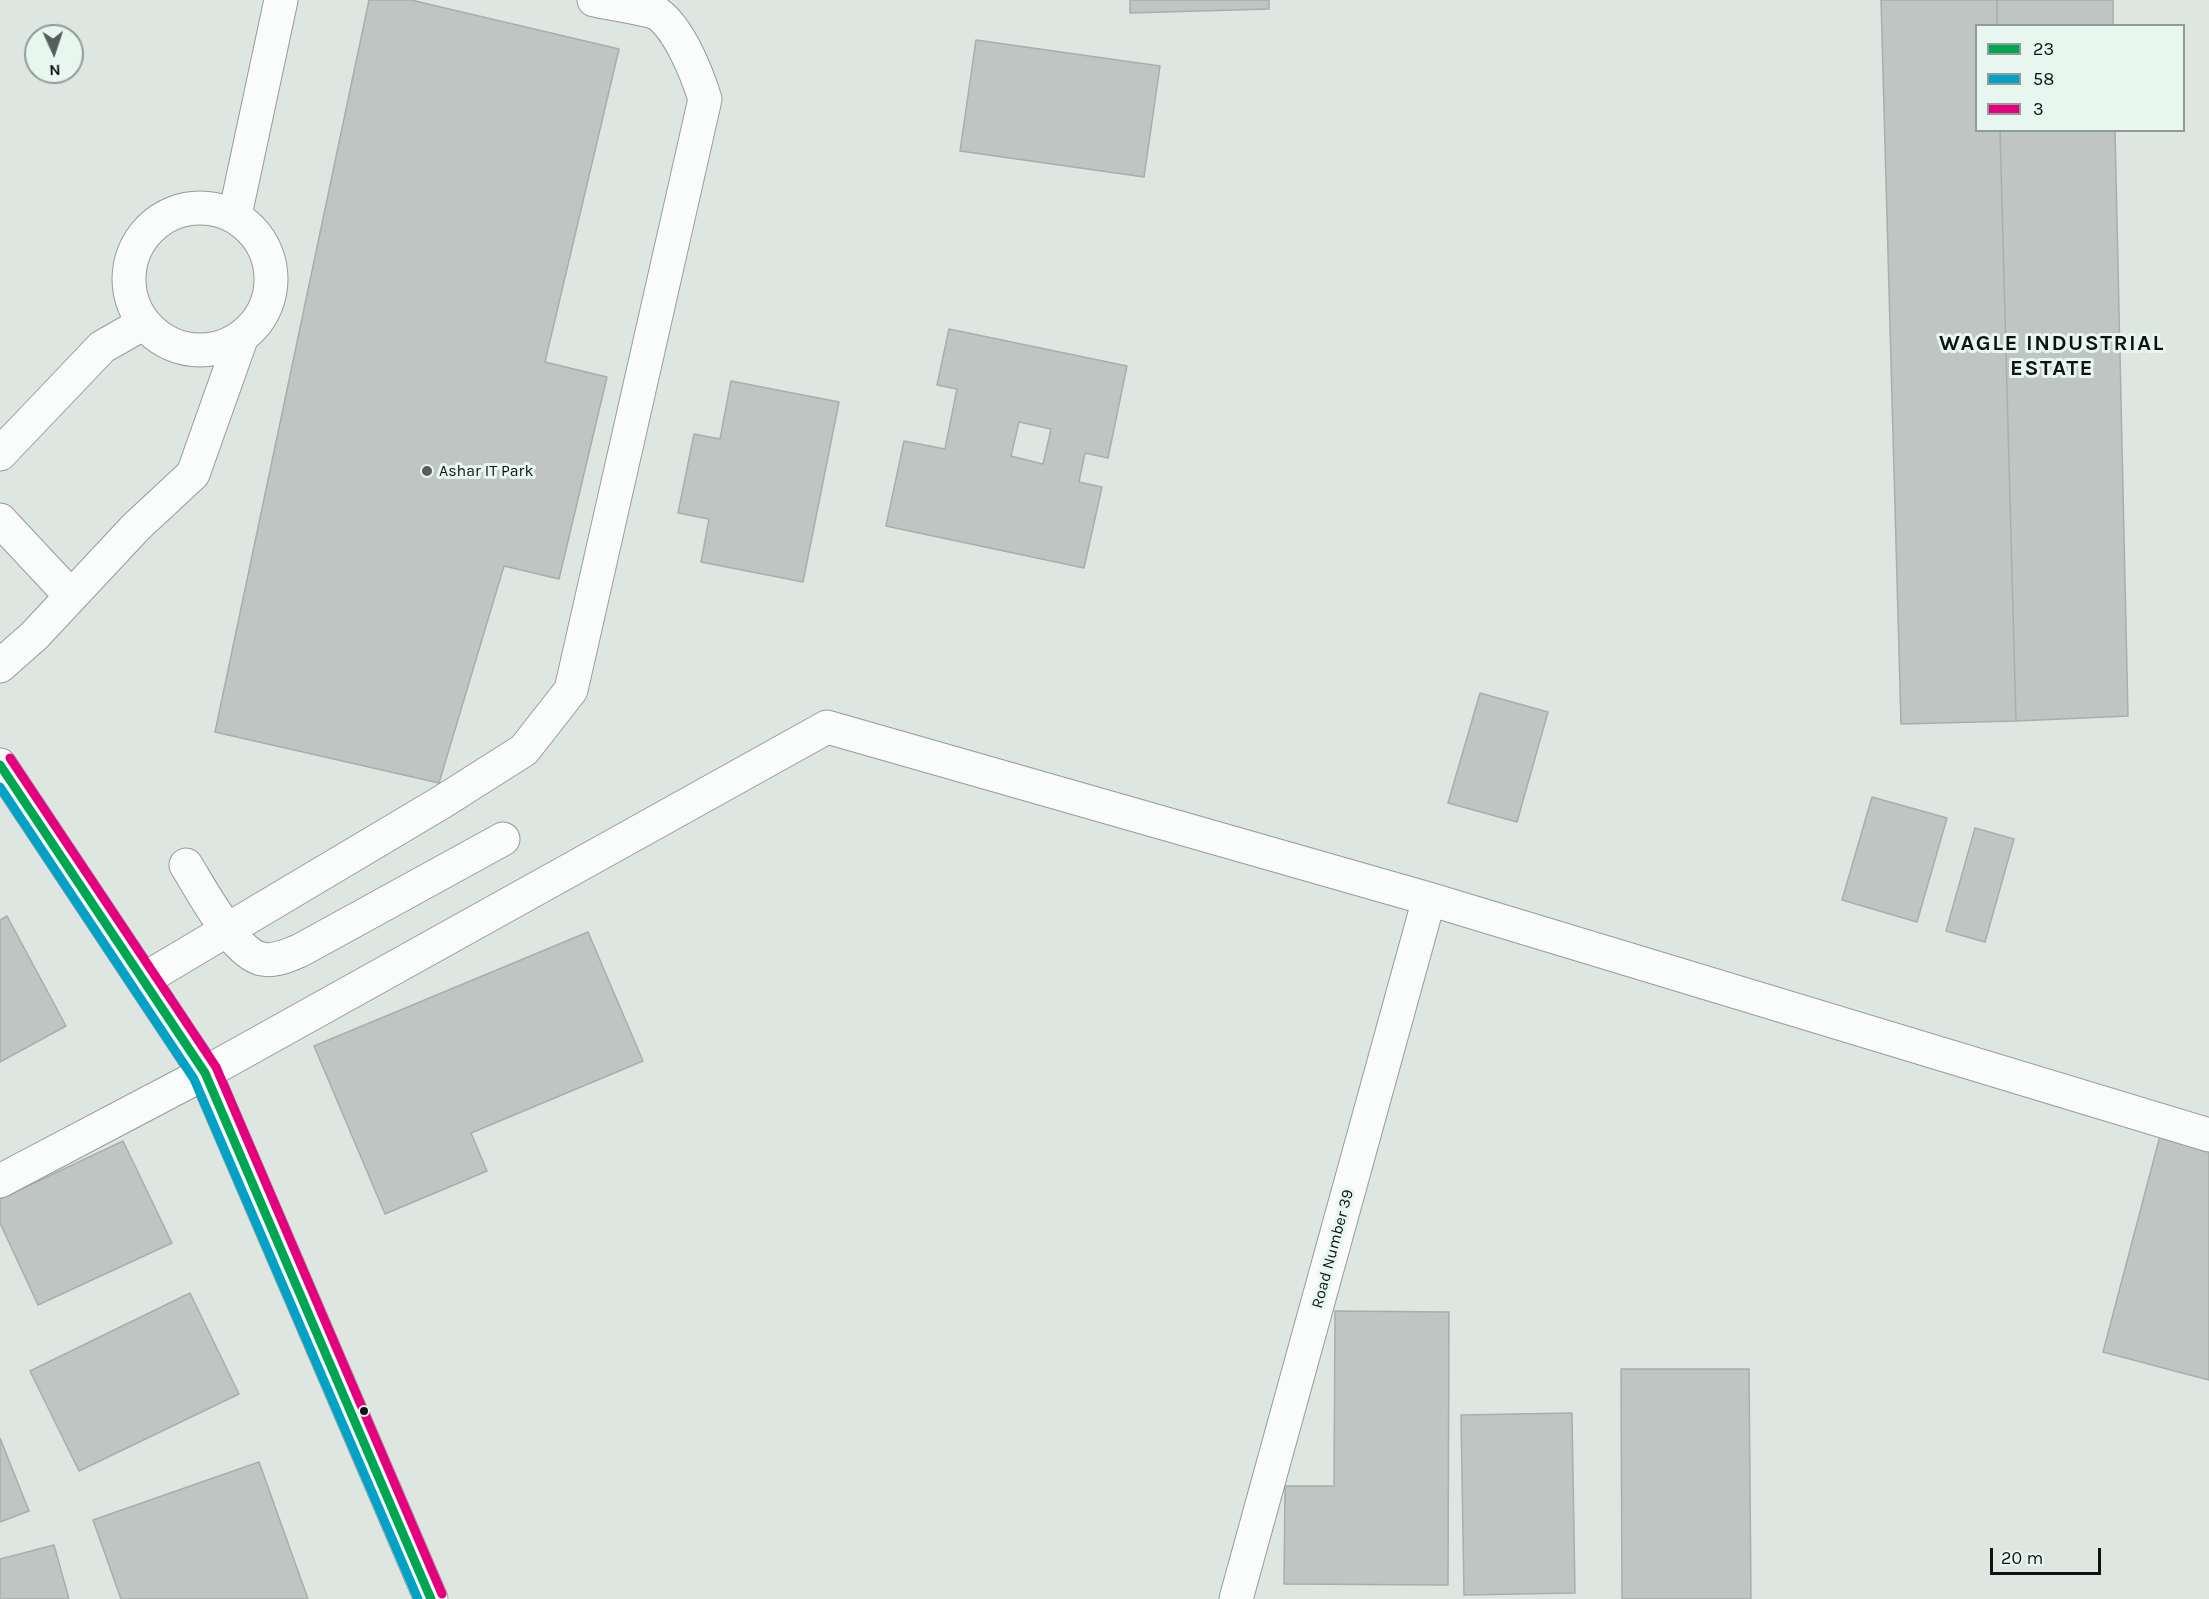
<!DOCTYPE html>
<html>
<head>
<meta charset="utf-8">
<style>
	body { margin:0 }
	#map { position:relative; width:2209px; height:1599px; overflow:hidden; background:#dee6e2; font-family:Karla,sans-serif }
	canvas { display:block }
	.legend { position:absolute; left:1975px; top:24px; width:210px; height:108px; box-sizing:border-box; background:#e8f6f0; border:2px solid #919b97; margin:0; padding:8px 10px; list-style:none; font-size:18px; color:#0e1311 }
	.legend li { display:flex; align-items:center; gap:12px; height:30px }
	.legend b { width:30px; border:2px solid #919b97 }
	.north { position:absolute; left:24px; top:24px; width:60px; height:60px; box-sizing:border-box; background:#e8f6f0; border:2px solid #919b97; border-radius:50%; rotate:177deg; font-size:16px; font-weight:700; line-height:24px; text-align:center; color:#0e1311 }
	.north::after { content:''; display:block; margin:auto; width:21px; height:27px; background:#575d5a; clip-path:polygon(50% 0,100% 100%,50% 72%,0 100%) }
	.scale { position:absolute; left:1990px; top:1548px; width:111px; height:27px; box-sizing:border-box; border:3px solid #0e1311; border-top:0; padding-left:8px; font-size:18px; line-height:21px; white-space:nowrap; color:#0e1311; -webkit-text-stroke:4px #e8f6f0; paint-order:stroke }
</style>
</head>
<body>
<div id="map">
<canvas width="2209" height="1599"></canvas>
<ul class="legend">
<li><b style="height:8px;background:#00a651"></b>23</li>
<li><b style="height:8px;background:#01a2c5"></b>58</li>
<li><b style="height:8px;background:#e5007d"></b>3</li>
</ul>
<div class="north">N</div>
<div class="scale">20 m</div>
</div>
<script>
const ctx = document.querySelector('canvas').getContext('2d');
ctx.lineJoin = 'round';
function paint(path, color) { ctx.fillStyle = color; ctx.fill(path, 'evenodd'); }
function strokePath(path, color, width, dash) { ctx.strokeStyle = color; ctx.lineWidth = width; ctx.lineCap = dash ? 'butt' : 'round'; ctx.setLineDash(dash || []); ctx.stroke(path); }
function drawText(font, color, halo, rows, align = 'center') {
  ctx.font = font + ' Karla,sans-serif'; ctx.lineWidth = 6; ctx.setLineDash([]); ctx.textBaseline = 'middle'; ctx.strokeStyle = halo; ctx.fillStyle = color; for (const [text, x, y, turn = 0] of rows) {
    ctx.save(); ctx.translate(x, y); ctx.rotate((+turn || 0) * Math.PI / 180); ctx.textAlign = isNaN(turn) ? turn : align; if (halo) ctx.strokeText(text, 0, 0); ctx.fillText(text, 0, 0); ctx.restore();
  }
}
const building = new Path2D(`
	M369,0H411L619,49L545,362L607,377L559,579L504,566L439,783L215,732Z
	M1130,0H1269V9L1130,13Z
	M1881,0H1997V26H1976V130H2000L2016,721L1901,724Z
	M1997,0H2113V26H1997Z
	M976,40L1160,66L1144,177L960,151Z
	M2000,130H2115L2128,716L2016,721Z
	M949,329L1127,366L1108,458L1085,453L1079,482L1102,487L1084,568L886,526L904,441L945,449L957,389L937,385ZM1019,422L1051,429L1043,464L1011,456Z
	M731,381L839,402L803,582L701,562L709,519L678,513L694,434L720,439Z
	M1480,693L1548,712L1517,822L1448,803Z
	M1872,797L1947,818L1917,922L1842,900Z
	M1975,828L2014,839L1985,942L1946,931Z
	M7,916L66,1026L0,1062V920Z
	M588,932L643,1061L471,1133L487,1171L385,1214L314,1046Z
	M2160,1136L2209,1148V1380L2103,1352Z
	M123,1141L172,1243L38,1305L0,1223V1199Z
	M190,1293L239,1394L79,1471L30,1371Z
	M1335,1311L1449,1312L1448,1585L1284,1584L1285,1486H1334Z
	M1621,1369H1749L1751,1599H1622Z
	M1572,1413L1575,1593L1464,1595L1461,1415Z
	M0,1438L29,1511L0,1522Z
	M259,1462L308,1599H121L93,1520Z
	M54,1545L69,1599H0V1559Z`);
const minor = new Path2D(`
	M129 279a71 71 0 1 1 142 0a71 71 0 1 1-142 0Z
	M235,215L281,0
	M0,454L102,347L144,323
	M0,520L71,596
	M0,666L34,636L136,527L193,474L241,339
	M0,765L205,1073L431,1599
	M186,865C201,889 235,954 262,959C275,962 288,955 299,951L503,839
	M143,980L442,802L524,750L571,690L705,99C697,74 680,30 658,14C649,9 607,3 594,0
	M0,1181L205,1073L827,727L1429,899L2209,1135
	M1236,1599L1429,899`);
const bus1 = new Path2D(`
	M0,765L205,1073L431,1599`);
const bus2 = new Path2D(`
	M0,787L194,1079L418,1599`);
const bus3 = new Path2D(`
	M10,758L216,1067L442,1594`);
const markers = [
	[427,471,6,"#575d5a"],
	[364,1411,5,"#0e1311"]
];
const poiNames = [
	["Ashar IT Park",439,471]
];
const streetNames = [
	["Road Number 39",1333,1249,-75]
];
const districtNames = [
	["WAGLE INDUSTRIAL",2052,344],
	["ESTATE",2052,369]
];
paint(building, '#bfc5c2');
strokePath(building, '#a8aeab', 1.5);
strokePath(minor, '#959c99', 35);
strokePath(minor, '#fafbfb', 33);
strokePath(bus1, '#00a651', 9);
strokePath(bus2, '#01a2c5', 9);
strokePath(bus3, '#e5007d', 9);
for (const [x, y, r, color] of markers) { const dot = new Path2D(); dot.arc(x, y, r, 0, 2 * Math.PI); ctx.fillStyle = color; ctx.fill(dot); strokePath(dot, '#e8f6f0', 2); }
drawText('16px', '#0e1311', '#e8f6f0', poiNames, 'left');
drawText('16px', '#0e1311', '#e8f6f0', streetNames);
ctx.letterSpacing = '1.5px';
drawText('bold 22px', '#0e1311', '#e8f6f0', districtNames);
ctx.letterSpacing = '0px';
</script>
</body>
</html>
